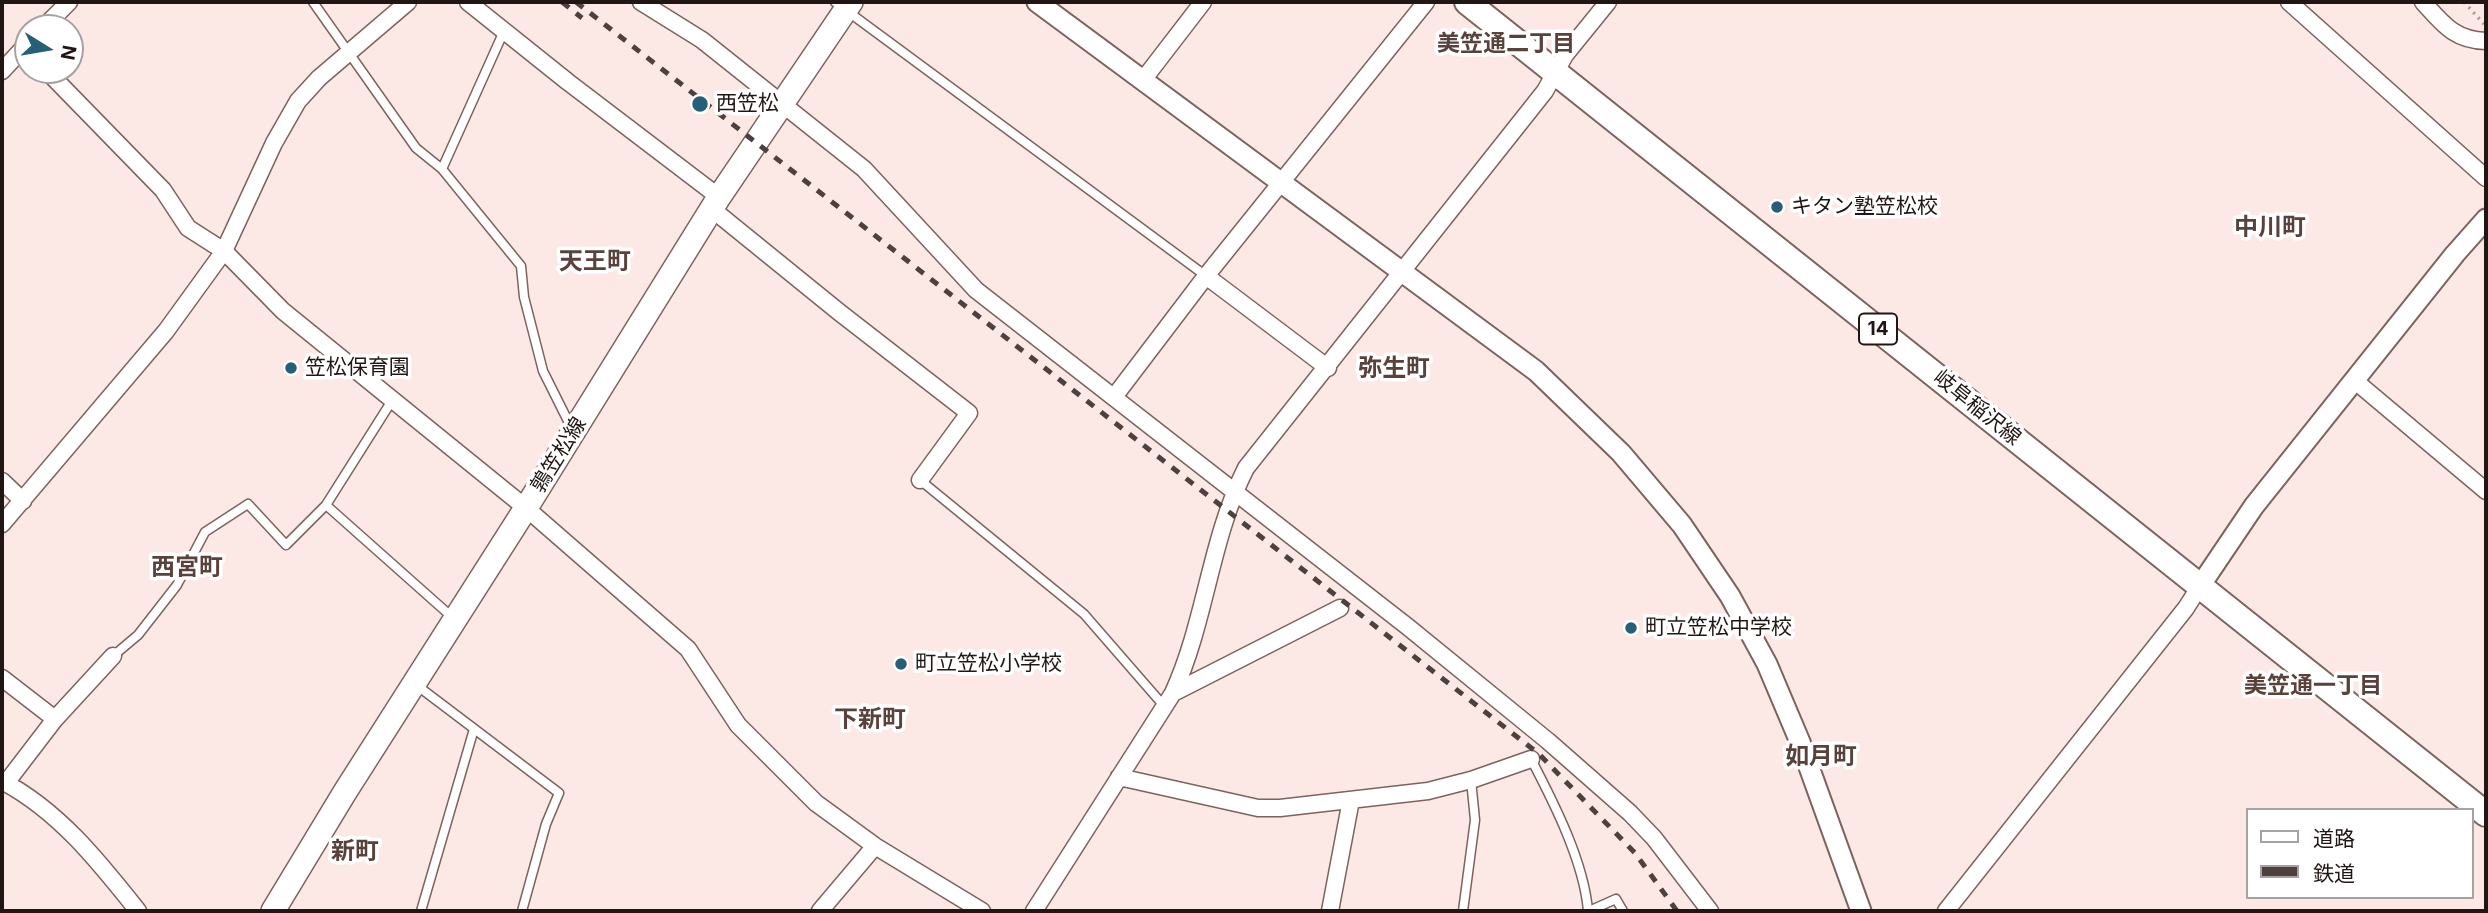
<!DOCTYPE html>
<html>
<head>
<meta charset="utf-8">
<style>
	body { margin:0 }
	#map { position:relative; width:2488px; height:913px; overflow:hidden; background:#fce9e5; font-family:Inter,"Noto Sans JP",sans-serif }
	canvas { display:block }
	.frame { position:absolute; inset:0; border:4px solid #211614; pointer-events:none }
	.legend { position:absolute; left:2246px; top:808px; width:228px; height:91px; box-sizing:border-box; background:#fff; border:2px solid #a6a2a1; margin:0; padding:9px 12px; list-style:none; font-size:21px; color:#211614 }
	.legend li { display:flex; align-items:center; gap:14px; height:35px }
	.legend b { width:35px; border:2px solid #a6a2a1 }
	.north { position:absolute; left:14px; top:14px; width:70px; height:70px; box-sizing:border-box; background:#fff; border:2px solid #a6a2a1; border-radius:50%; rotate:101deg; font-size:19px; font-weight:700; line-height:28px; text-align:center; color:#211614 }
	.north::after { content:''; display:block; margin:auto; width:24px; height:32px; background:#255f78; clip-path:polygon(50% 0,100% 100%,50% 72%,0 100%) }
</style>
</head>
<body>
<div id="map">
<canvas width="2488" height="913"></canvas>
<div class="frame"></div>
<ul class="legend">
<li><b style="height:9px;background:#fff"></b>道路</li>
<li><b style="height:9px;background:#4d403e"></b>鉄道</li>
</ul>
<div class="north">N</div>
</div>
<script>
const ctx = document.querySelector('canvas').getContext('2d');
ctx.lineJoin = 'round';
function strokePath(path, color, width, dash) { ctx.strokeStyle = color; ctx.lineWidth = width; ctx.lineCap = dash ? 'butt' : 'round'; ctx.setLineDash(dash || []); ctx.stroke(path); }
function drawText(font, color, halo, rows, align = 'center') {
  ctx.font = font + ' Inter,"Noto Sans JP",sans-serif'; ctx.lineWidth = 7; ctx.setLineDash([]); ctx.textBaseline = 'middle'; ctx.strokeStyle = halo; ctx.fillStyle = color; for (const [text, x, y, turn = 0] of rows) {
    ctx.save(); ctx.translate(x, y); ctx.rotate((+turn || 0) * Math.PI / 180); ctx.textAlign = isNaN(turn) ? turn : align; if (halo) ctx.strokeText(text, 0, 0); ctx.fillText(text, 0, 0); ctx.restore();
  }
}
const path = new Path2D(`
	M2464,2L2484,24`);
const service = new Path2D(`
	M313,2L416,148L442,169
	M835,2L1206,276
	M504,31L442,169L521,266L524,297L543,371L572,429
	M393,399L326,505L452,617
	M920,480L1084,614L1164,706
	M113,656L138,635L177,585L205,532L248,504L286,545L326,505
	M415,684L559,793L546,824L522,911
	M1531,759C1554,803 1584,862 1588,911
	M421,911L474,729
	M1463,911L1475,820L1471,780
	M1589,911L1616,899L1623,911`);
const minor = new Path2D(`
	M468,2L568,82L719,197
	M641,2L702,40L864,169L976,290L1408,627L1548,741L1630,813L1654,838L1710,911
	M2289,2L2486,178
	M2423,2C2443,24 2454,40 2486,41
	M43,28L69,2
	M46,70L163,190L188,228L224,251L283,311L526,508L688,649L738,725L816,803L875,846L982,911
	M2,71L28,43
	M1143,80L1203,2
	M712,209L839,312L969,413L920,480
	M1206,276L1328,368
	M2354,380L2486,491
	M1114,397L1206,276L1426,2
	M2,481L23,501
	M2,524L166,331L224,251L274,143L298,101L319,78L408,2
	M2,678L55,719
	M1173,693L1340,608
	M1119,777L1258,808H1280L1428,791L1471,780L1531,759
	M2,781C59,811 99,862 138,911
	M6,783L55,719L113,656
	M820,911L875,846
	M1034,911L1173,693C1206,621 1210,539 1246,468L1545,91L1565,55L1608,2
	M1330,911L1351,800
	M1946,911L2186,608L2200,586`);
const tertiary = new Path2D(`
	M1037,2L1536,371L1621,453L1682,525L1730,596L1767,664L1800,742L1861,911
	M2200,586L2254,506L2455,254L2486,219`);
const secondary = new Path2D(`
	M273,911L345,792L526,508L719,197L851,2`);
const primary = new Path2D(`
	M1467,2L2486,814`);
const rail = new Path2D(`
	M562,2L582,18
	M576,2L1539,754L1635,853L1677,911`);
const markers = [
	[700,104,9,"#255f78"],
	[1777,207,7,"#255f78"],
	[291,368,7,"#255f78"],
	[1631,628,7,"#255f78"],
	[901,664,7,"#255f78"]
];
const shields = [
	[1878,329,38]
];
const shieldNames = [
	["14",1878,329]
];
const poiNames = [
	["西笠松",716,104],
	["キタン塾笠松校",1791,207],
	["笠松保育園",305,368],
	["町立笠松中学校",1645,628],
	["町立笠松小学校",915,664]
];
const streetNames = [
	["岐阜稲沢線",1977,408,39],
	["鶉笠松線",559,455,-58]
];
const neighbourhoodNames = [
	["美笠通二丁目",1506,44],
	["美笠通一丁目",2313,686]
];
const quarterNames = [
	["中川町",2270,228],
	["天王町",595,262],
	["弥生町",1394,369],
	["西宮町",187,568],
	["下新町",870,720],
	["如月町",1821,757],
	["新町",355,852]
];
strokePath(service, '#7d635d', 11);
strokePath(minor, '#7d635d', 19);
strokePath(tertiary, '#7d635d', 23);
strokePath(secondary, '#7d635d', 26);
strokePath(primary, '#7d635d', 28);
strokePath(path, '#a99995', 3.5, [2, 5]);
strokePath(service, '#fff', 8);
strokePath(minor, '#fff', 16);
strokePath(tertiary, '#fff', 19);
strokePath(secondary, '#fff', 23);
strokePath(primary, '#fff', 24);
strokePath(rail, '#4d403e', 5, [9, 9]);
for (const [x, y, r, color] of markers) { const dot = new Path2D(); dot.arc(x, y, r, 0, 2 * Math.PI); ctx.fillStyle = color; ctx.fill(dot); strokePath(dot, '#fff', 2.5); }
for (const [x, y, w] of shields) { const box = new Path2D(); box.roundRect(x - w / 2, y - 15.5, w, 31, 5); ctx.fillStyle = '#fff'; ctx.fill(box); strokePath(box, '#211614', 2); }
drawText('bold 19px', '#211614', null, shieldNames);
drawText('21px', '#211614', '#fff', poiNames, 'left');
drawText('21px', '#211614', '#fff', streetNames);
drawText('bold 23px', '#5a423c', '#fff', neighbourhoodNames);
drawText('bold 24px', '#5a423c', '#fff', quarterNames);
</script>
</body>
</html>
